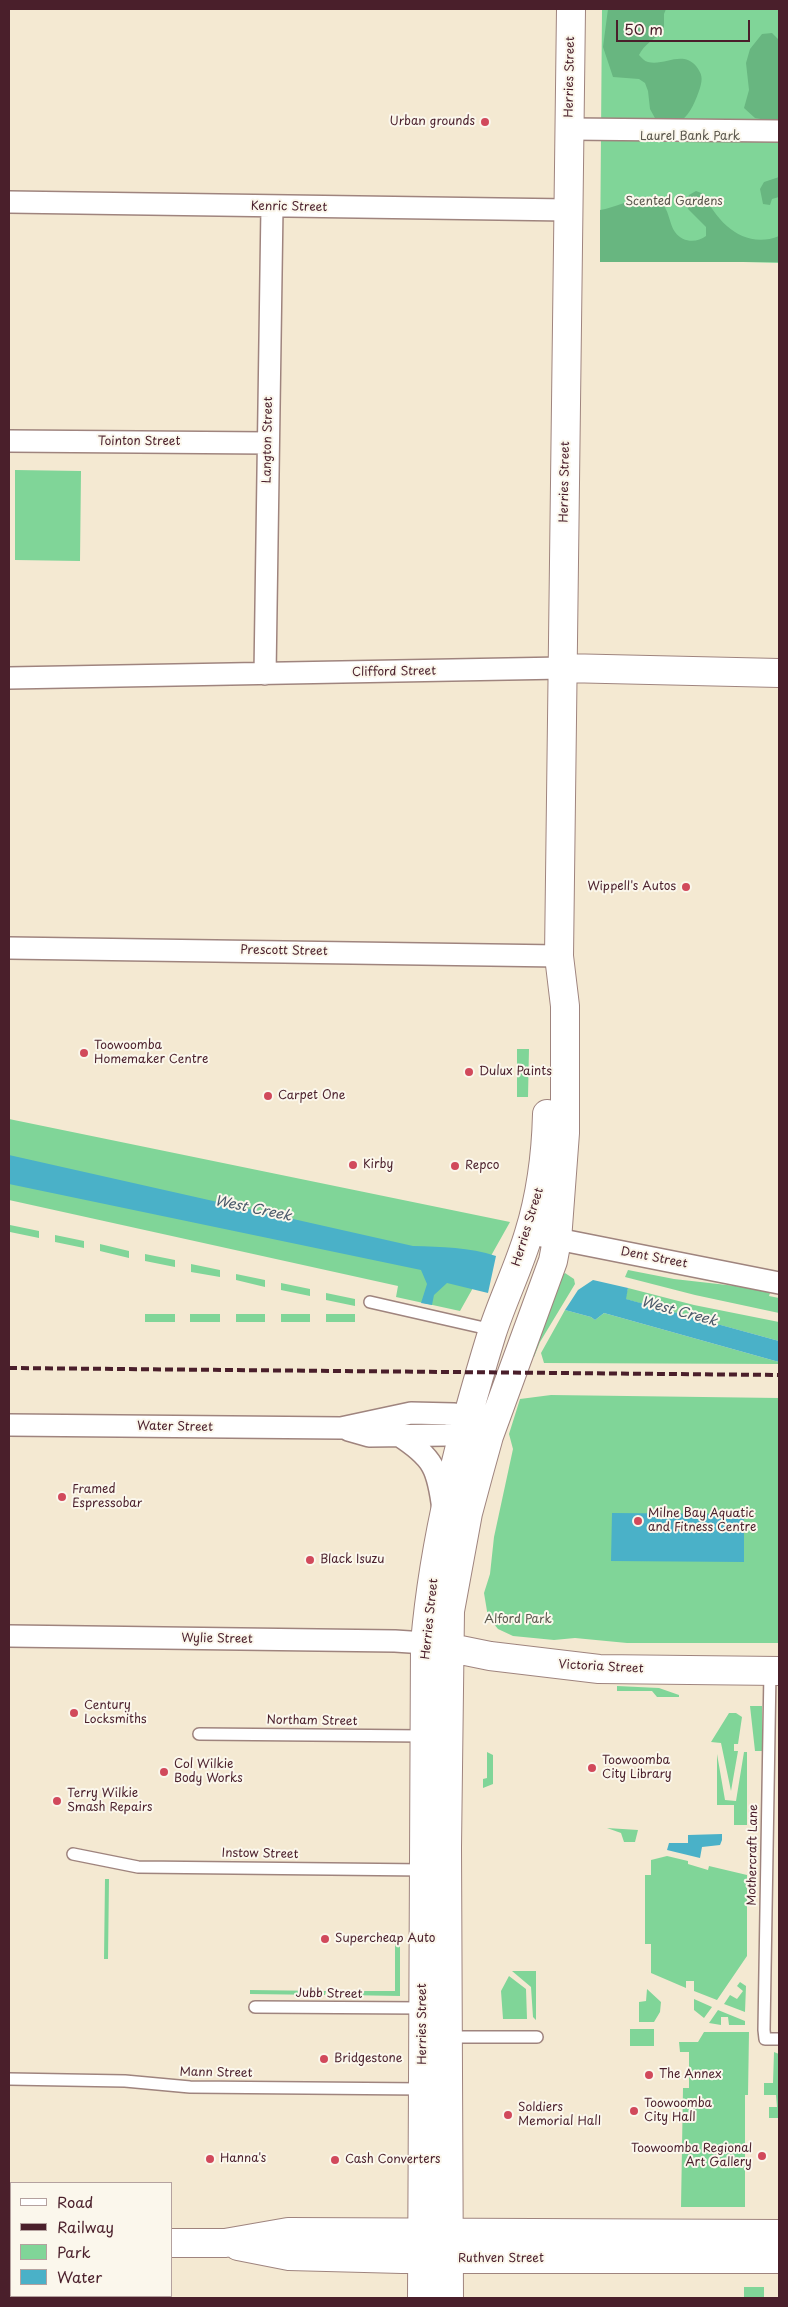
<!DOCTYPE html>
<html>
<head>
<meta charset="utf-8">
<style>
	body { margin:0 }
	#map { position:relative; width:788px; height:2307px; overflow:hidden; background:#f4e9d2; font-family:"Playpen Sans",sans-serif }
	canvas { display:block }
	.frame { position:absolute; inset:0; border:10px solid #4a1f2b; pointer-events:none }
	.legend { position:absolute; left:10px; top:2182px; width:162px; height:115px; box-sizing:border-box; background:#fbf7ec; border:1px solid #b4a19f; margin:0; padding:6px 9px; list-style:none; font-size:15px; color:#4a1f2b }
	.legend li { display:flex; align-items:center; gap:10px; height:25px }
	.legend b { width:25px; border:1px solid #b4a19f }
	.scale { position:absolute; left:616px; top:20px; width:134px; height:22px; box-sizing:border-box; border:2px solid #4a1f2b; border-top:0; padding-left:6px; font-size:15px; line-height:18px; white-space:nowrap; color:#4a1f2b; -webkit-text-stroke:4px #fbf7ec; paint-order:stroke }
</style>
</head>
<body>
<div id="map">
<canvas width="788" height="2307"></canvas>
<div class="frame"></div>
<ul class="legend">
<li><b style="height:6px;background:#fff"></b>Road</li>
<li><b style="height:6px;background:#4a1f2b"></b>Railway</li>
<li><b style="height:14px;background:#80d598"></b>Park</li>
<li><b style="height:14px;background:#4ab1c8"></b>Water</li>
</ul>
<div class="scale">50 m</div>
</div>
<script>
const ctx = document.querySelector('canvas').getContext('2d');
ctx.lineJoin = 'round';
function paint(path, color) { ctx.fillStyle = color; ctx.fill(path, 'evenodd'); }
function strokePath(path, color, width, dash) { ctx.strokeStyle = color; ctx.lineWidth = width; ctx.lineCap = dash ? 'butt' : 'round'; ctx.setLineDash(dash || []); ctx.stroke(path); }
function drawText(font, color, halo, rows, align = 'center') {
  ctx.font = font + ' "Playpen Sans",sans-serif'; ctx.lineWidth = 4; ctx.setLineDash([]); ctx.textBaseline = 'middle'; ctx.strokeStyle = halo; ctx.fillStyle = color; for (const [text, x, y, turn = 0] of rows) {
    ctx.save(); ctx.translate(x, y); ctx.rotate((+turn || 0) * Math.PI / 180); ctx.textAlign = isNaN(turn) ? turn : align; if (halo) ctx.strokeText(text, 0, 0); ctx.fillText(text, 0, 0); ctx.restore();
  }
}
const green = new Path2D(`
	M602,9H779V263L600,258Z
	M15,470L81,471L80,561L15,560Z
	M517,1049H529L528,1097H517Z
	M9,1119L510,1222L460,1311L396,1297L398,1286L9,1200Z
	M10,1225L39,1231V1238L10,1232Z
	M55,1235L84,1241V1248L55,1242Z
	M100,1244L129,1251V1258L100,1251Z
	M145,1254L175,1260V1267L145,1261Z
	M191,1264L220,1270V1277L191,1272Z
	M628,1270L674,1279L771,1290L769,1296L779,1298V1313L695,1295L625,1277Z
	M565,1273L574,1279L575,1284L540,1342L534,1357L529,1356L561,1276Z
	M236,1274L265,1280V1287L236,1280Z
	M281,1283L310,1289V1296L281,1290Z
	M628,1288L694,1305L779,1322V1341L625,1299Z
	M326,1293L355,1299V1306L326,1300Z
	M565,1310L591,1317L595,1320L604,1313L779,1362V1364L544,1363L541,1353Z
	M145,1314H175V1322H145Z
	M190,1314H220V1322H190Z
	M236,1314H265V1322H236Z
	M281,1314H310V1322H281Z
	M326,1314H355V1322H326Z
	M551,1395L779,1398V1643H627L575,1638L554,1640L513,1636L498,1629L488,1617L484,1593L490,1574L494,1537L513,1449L509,1434L520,1399Z
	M617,1686L659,1688L679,1695V1697H657L652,1691H617Z
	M750,1706H762V1751H755Z
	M729,1713H736L742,1717L738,1744H734V1751H738L731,1791L721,1743L711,1742Z
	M487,1752L493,1755V1784L483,1788V1779L487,1778Z
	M744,1752H747V1825H734V1805H717V1754L725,1800L736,1801Z
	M607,1828L638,1830L635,1842H624L621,1833Z
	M667,1856L688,1861V1864L708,1870L709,1866L747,1875V1956L717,2000L694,1991V1981H686V1988L651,1973V1944H645V1875H651V1860Z
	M105,1879H109L108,1959H104Z
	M395,1943H400V1996L344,1995V1991H395Z
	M512,1971H536V2020L533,2017L531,1987Z
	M509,1976L526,1989L527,2019H503L501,1991Z
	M740,1982L746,1986L745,2012L724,2004L730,1995L737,1999L743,1991L737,1986Z
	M647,1989L661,2002L660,2012L654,2022H639V2002L646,2001Z
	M250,1990L326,1991L325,1995L250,1994Z
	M694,1999L712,2007L704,2018L694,2010Z
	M718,2010L745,2021V2025H729L728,2017H721V2025L709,2023Z
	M630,2029H654V2046H630Z
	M704,2032H749L748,2095H745V2207H681L683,2088H689V2052H680L679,2042H698Z
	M774,2052L779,2054V2118H769V2107H777L776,2095H764V2083H773Z
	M744,2287H764V2298H744Z`);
const forest = new Path2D(`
	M608,9H666L664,14V30C655,39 644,44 639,55C642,58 644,61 648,62C665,66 682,50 696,66C702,74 703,78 700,88C696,100 691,113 681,121L656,120L650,109L648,91L645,83L639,79L613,77L603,47Z
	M772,33L779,40L778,122L755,118L744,108L749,90L746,63L750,49L762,34Z
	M779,177V197L772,199L770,205L763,204L760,189L764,182Z
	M696,191L704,194C717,223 745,250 779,236V262H600V210C616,208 643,193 656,199C670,206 668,222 675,232C683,243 697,243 706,236V227L688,209L686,201L689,195Z`);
const water = new Path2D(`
	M9,1155L413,1246C442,1247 469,1247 496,1256L488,1293L447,1283L434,1295L432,1305L421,1303L427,1284L421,1270L9,1184Z
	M593,1280L628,1288L626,1299L779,1341V1362L604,1313L595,1320L591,1317L565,1310L578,1290Z
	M612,1513L744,1514V1562L611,1561Z
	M722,1834V1840L720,1845L702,1847L700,1858L667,1850L669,1843H688V1835Z`);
const lane = new Path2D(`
	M370,1302L493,1330
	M770,1671L764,2030L765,2039H779
	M199,1734L424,1736
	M73,1854L138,1867L426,1870
	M255,2007L423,2008
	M449,2037H537
	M9,2079L125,2081L190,2087L423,2089
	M146,2298V2296`);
const street = new Path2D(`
	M570,129L779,131
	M9,202L568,210
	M9,441L268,443
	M265,674L272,207
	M9,678L563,668
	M9,948L559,956
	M542,1236L779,1283
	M9,1425L341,1428L411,1413L454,1414L465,1428L474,1431
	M348,1430L369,1436L448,1435L465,1428
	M398,1435C434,1458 438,1469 443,1510
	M9,1636L395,1641L425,1643`);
const secondary = new Path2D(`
	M563,668L779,673
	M431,1644L490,1656L599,1669L779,1671
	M9,2241H11
	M171,2243H225L288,2232L779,2234
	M238,2246L289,2256L402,2259H779
	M422,2298L425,1643C434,1538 461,1434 492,1333C503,1299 519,1267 529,1233C541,1194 546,1155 547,1114
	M449,2298L447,1847L450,1611L468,1513L479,1472L489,1436L553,1261L557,1240L565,1133V1006L559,956L571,9`);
const rail = new Path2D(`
	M9,1368L779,1375`);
const markers = [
	[485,122,5,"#d1495b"],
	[686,887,5,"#d1495b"],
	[84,1053,5,"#d1495b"],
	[469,1072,5,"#d1495b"],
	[268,1096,5,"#d1495b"],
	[353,1165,5,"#d1495b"],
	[455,1166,5,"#d1495b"],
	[62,1497,5,"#d1495b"],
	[638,1521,5,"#d1495b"],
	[310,1560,5,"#d1495b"],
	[74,1713,5,"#d1495b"],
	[592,1768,5,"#d1495b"],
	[164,1772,5,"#d1495b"],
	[57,1801,5,"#d1495b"],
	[325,1939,5,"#d1495b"],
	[324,2059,5,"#d1495b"],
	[649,2075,5,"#d1495b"],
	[634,2111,5,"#d1495b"],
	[508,2115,5,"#d1495b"],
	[762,2156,5,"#d1495b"],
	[210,2159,5,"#d1495b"],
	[335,2160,5,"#d1495b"]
];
const streetNames = [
	["Herries Street",570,77,-89],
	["Kenric Street",289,207,1],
	["Langton Street",268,440,-89],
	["Tointon Street",139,442],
	["Herries Street",565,482,-89],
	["Clifford Street",394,672,-1],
	["Prescott Street",284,951,1],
	["Herries Street",528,1227,-73],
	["Dent Street",654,1258,11],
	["Water Street",175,1427,1],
	["Herries Street",430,1619,-84],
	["Wylie Street",217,1639,1],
	["Victoria Street",601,1667,3],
	["Northam Street",312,1721,1],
	["Instow Street",260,1854,1],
	["Mothercraft Lane",753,1855,-89],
	["Jubb Street",329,1994,1],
	["Herries Street",423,2024,-90],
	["Mann Street",216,2073,1],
	["Ruthven Street",501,2259]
];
const poiNames = [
	["Urban grounds",475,122,"right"],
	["Wippell's Autos",676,887,"right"],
	["Toowoomba",94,1046],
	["Homemaker Centre",94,1060],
	["Dulux Paints",479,1072],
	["Carpet One",278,1096],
	["Kirby",363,1165],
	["Repco",465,1166],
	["Framed",72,1490],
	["Espressobar",72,1504],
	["Milne Bay Aquatic",648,1514],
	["and Fitness Centre",648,1528],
	["Black Isuzu",320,1560],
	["Century",84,1706],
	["Locksmiths",84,1720],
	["Toowoomba",602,1761],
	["City Library",602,1775],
	["Col Wilkie",174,1765],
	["Body Works",174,1779],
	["Terry Wilkie",67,1794],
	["Smash Repairs",67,1808],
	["Supercheap Auto",335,1939],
	["Bridgestone",334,2059],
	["The Annex",659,2075],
	["Toowoomba",644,2104],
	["City Hall",644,2118],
	["Soldiers",518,2108],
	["Memorial Hall",518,2122],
	["Toowoomba Regional",752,2149,"right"],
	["Art Gallery",752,2163,"right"],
	["Hanna's",220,2159],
	["Cash Converters",345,2160]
];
const parkNames = [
	["Laurel Bank Park",690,137],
	["Scented Gardens",674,202],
	["Alford Park",518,1620]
];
const waterNames = [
	["West Creek",253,1209,12],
	["West Creek",679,1312,15]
];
paint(green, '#80d598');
paint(forest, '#68b680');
paint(water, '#4ab1c8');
strokePath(lane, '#9f847e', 14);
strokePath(street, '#9f847e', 24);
strokePath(secondary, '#9f847e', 30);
strokePath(lane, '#fff', 11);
strokePath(street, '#fff', 21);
strokePath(secondary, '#fff', 28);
strokePath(rail, '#4a1f2b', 4, [8, 4]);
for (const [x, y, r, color] of markers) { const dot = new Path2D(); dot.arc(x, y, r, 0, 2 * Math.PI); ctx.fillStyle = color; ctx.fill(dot); strokePath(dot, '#fbf7ec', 2); }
drawText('12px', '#4a1f2b', '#fbf7ec', streetNames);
drawText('12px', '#4a1f2b', '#fbf7ec', poiNames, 'left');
drawText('12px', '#5a564c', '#fbf7ec', parkNames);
drawText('italic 14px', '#4a596a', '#fbf7ec', waterNames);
</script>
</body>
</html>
